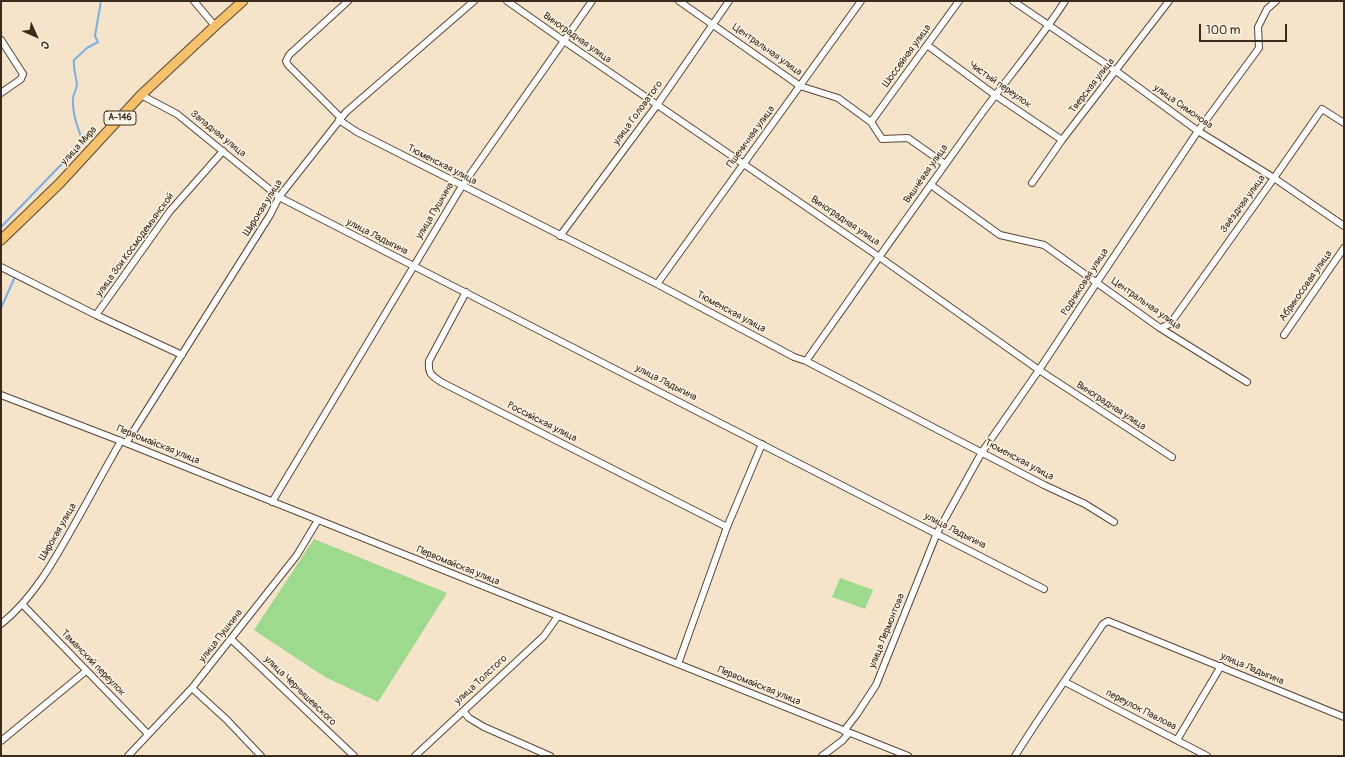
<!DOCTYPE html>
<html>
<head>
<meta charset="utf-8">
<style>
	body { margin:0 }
	#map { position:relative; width:1345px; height:757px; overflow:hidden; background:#f5e4c9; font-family:Pangolin,sans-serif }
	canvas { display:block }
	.frame { position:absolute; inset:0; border:2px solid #3b2a1e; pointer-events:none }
	.north { position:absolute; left:16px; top:16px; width:40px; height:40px; -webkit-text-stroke:3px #fcf5e5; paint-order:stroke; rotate:135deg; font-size:11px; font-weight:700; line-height:16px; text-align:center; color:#3b2a1e }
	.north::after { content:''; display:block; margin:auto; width:14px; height:18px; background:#3b2a1e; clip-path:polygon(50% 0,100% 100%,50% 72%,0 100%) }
	.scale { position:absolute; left:1199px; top:24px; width:88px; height:18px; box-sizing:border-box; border:2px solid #3b2a1e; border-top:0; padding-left:5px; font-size:12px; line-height:14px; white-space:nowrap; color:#3b2a1e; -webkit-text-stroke:3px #fcf5e5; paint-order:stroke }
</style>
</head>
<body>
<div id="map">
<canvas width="1345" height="757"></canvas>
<div class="frame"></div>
<div class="north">С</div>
<div class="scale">100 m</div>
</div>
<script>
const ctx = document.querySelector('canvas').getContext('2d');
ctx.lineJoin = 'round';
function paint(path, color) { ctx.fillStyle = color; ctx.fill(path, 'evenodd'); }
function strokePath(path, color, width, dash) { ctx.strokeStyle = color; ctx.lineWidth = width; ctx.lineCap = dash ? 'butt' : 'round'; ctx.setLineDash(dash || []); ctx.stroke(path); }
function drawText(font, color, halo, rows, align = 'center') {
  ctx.font = font + ' Pangolin,sans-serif'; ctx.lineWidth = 3; ctx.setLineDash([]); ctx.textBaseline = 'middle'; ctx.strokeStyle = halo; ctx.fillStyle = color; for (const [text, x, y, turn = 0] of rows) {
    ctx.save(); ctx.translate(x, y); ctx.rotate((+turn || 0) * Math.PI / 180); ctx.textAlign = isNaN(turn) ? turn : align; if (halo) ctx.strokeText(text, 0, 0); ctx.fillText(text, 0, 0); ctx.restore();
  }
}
const green = new Path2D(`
	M314,539L447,593L378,702L325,677L254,630Z
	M840,578L873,590L865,609L832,597Z`);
const stream = new Path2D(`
	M1,227L83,142C78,128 72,114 73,99C73,94 77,89 77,84C76,76 73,68 74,60L87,48L98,42L95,36L101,1
	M1,308L14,279`);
const minor = new Path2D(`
	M194,1L215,26
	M507,1L564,41L878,256L1039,370L1172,457
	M679,1L800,86L838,98L871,122L882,139L908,138L945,164
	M1013,1L1116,71L1198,131L1274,178L1344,226
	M1,40L23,74L21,79L1,93
	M927,45L995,95L1062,140
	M141,95L177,114L279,197L1044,589
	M341,118L288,65L286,61L289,55L348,1
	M339,120L357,132L657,284L794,357L806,361L1044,485L1085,504L1114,522
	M871,122L959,1
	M1032,183L1062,140L1169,1
	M931,185L1000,235L1044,245L1160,328L1247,382
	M560,236L657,105L729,1
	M1,267L96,315L182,355
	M657,284L861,1
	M466,292L429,361C428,374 431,375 441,382L727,527
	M96,315L170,211L223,151
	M1160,328L1170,324L1274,178L1322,109L1344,123
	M1284,335L1344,248
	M806,361C864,278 923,195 982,113C1010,75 1040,40 1065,1
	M1,395L126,443L908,756
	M126,443L270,215L279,197L346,112L474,1
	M272,502L462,186L592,1
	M23,605L148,734
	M1,624C35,597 56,557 78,518C92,493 106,467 121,441
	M231,639L354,756
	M678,664L727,527L762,444
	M1065,682L1207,756
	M192,688L227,720L261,756
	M463,711L469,718L484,727L550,756
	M844,731L857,714L876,685L937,533L982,452L1039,370L1097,282L1198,131L1259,48L1258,27L1267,9L1276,1
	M1177,740L1221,666
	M1,741L86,671
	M128,756L192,688L297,555L318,520
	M415,756L544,636L558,616
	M822,756L842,741L849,733
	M1015,756C1043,711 1074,668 1103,624L1108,621L1344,717`);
const highway = new Path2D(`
	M1,240L60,183L141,95L215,26L243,1`);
const shields = [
	[120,118,32]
];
const shieldNames = [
	["А-146",120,118]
];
const streetNames = [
	["Виноградная улица",577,38,35],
	["Центральная улица",767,50,35],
	["Шоссейная улица",907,56,-54],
	["Чистый переулок",1000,85,35],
	["Тверская улица",1092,86,-52],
	["улица Симонова",1183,107,35],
	["улица Головатого",638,113,-54],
	["Западная улица",218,134,39],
	["Пшеничная улица",751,137,-54],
	["улица Мира",79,146,-48],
	["Тюменская улица",442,165,27],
	["Вишнёвая улица",926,174,-55],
	["Звёздная улица",1243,204,-54],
	["Широкая улица",263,208,-58],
	["улица Пушкина",435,211,-59],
	["Виноградная улица",845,221,34],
	["улица Ладыгина",377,237,27],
	["улица Зои Космодемьянской",135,245,-54],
	["Родниковая улица",1085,282,-57],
	["Абрикосовая улица",1306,286,-55],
	["Центральная улица",1146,304,35],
	["Тюменская улица",731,312,28],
	["улица Ладыгина",666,383,27],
	["Виноградная улица",1111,406,33],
	["Российская улица",542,422,27],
	["Первомайская улица",158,445,22],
	["Тюменская улица",1019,460,28],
	["улица Ладыгина",955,531,27],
	["Широкая улица",58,532,-60],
	["Первомайская улица",458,566,22],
	["улица Лермонтова",887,631,-68],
	["улица Пушкина",221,636,-52],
	["Таманский переулок",93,663,46],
	["улица Ладыгина",1252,669,23],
	["улица Толстого",481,680,-43],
	["Первомайская улица",759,686,22],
	["улица Чернышевского",300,691,44],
	["переулок Павлова",1141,710,27]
];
paint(green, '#9dda8e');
strokePath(stream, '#79afe7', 2);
strokePath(minor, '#574638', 8);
strokePath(highway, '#574638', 11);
strokePath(minor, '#fff', 6);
strokePath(highway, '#f5c16b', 9);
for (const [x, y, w] of shields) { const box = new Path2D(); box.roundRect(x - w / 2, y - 7, w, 14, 3); ctx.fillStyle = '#fcf5e5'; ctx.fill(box); strokePath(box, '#3b2a1e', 1); }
drawText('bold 9px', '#3b2a1e', null, shieldNames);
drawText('10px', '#3b2a1e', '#fcf5e5', streetNames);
</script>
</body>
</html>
